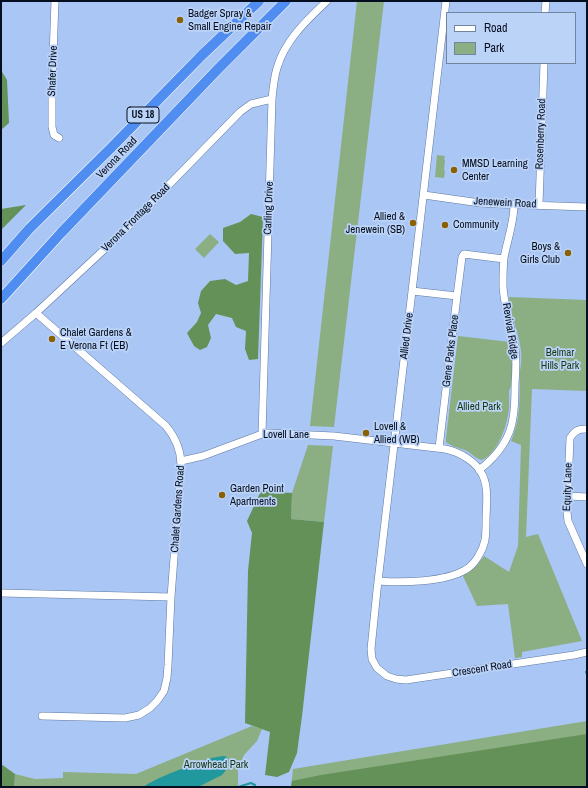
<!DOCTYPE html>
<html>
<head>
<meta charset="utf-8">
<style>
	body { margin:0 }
	#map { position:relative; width:588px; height:788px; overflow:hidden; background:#aac6f4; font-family:"Archivo Narrow",sans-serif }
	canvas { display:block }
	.frame { position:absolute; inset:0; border:2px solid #050e1e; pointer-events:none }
	.legend { position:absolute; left:446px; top:12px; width:130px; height:52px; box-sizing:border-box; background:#bcd3f8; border:1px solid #7384a1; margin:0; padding:5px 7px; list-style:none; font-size:12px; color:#050e1e }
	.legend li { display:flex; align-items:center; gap:8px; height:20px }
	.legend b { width:20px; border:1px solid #7384a1 }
</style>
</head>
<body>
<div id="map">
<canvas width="588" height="788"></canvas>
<div class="frame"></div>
<ul class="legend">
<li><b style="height:5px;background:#fff"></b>Road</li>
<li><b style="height:11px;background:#8bae83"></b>Park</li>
</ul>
</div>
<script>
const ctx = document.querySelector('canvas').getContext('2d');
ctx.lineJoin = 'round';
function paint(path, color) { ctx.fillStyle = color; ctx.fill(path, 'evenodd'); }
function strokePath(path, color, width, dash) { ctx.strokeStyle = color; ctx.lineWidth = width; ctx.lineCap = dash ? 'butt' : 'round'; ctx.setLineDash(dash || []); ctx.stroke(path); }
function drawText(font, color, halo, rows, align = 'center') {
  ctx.font = font + ' "Archivo Narrow",sans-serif'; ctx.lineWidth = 3.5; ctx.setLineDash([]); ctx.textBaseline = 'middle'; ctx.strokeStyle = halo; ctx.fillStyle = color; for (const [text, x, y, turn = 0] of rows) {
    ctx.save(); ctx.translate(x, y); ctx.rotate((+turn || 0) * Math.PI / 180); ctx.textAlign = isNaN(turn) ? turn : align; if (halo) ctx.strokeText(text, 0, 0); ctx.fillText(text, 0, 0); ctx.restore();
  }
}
const green = new Path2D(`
	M357,1H384L334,427L310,426Z
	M437,155L445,156L444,160H445L444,170L445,171L444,178L435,177Z
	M210,234L219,242L204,258L195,249Z
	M509,297L587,300V391L532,389L526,537L538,534L582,641L522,652V657L515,658L508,604L477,606L463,576L478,564L484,556L509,572L518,546L521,445L511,441C522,416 519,397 520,371C526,344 511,323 509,297Z
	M458,336L510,342C511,356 514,372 511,386C510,391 510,386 509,392C509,397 509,402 509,407C508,424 498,453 482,460C477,459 474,456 470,453C463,448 455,448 449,444C445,442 446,442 446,438Z
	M308,445L333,446L324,522L291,519L292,493Z
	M587,721V787H291L293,769Z
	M252,726L262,729L257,741L244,755L238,768V787H14L15,774L35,779L63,778V772L136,774Z`);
const forest = new Path2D(`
	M1,70L7,80L9,123L1,130Z
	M26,205L1,230V209Z
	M251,214L263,217L258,359L249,360L245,349L246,331L236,327L232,318L216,314L208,325L211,338L207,347L200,350L194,346L187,333L197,322L201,313L198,303L201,291L210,281L225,279L236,285L248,281L249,253L235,254L223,241V228L240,222Z
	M261,491L292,493L291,519L324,522L302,716L297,753L289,772L277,777L265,775L270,732L245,723L248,571L252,533L247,521Z
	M587,734V787H291L292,781L321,775Z
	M1,764L15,774L14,787H1Z`);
const water = new Path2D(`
	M225,756L230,761L227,769L222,775L198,787H143C157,778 171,773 186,767C198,762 211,757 225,756Z`);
const stream = new Path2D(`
	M586,672L587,674
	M238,787L251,783L255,785`);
const minor = new Path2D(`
	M55,1L52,84V127L54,135L59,138
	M446,1L377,590L371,649L372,659L377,668L387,676L396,679L406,680L533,661L574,655L587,652
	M545,13L546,1
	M424,195L480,203L498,204L587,207
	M539,205L544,63
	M412,291L457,296
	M36,313L166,426C175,437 181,451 181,465L171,597L168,665L167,678L164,691L157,701L150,708L139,715L125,718L42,716
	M1,343L36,313L123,232L240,112L251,104L272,99
	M587,429C577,429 575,431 570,438L567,512L568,521L587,564
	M262,434L272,99C273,88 274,78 277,68C285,40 307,20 327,1
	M439,448L457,296L462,257L464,254L504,259
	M181,461L203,456L262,434L268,433L334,436L445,449C460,452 477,462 483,476C489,490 486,507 486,522C486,528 486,534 485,540C483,550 475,565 465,570C445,582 402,583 379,581
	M479,470C496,457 510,440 513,418C515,407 515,396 515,385C516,371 517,356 514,342C510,324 504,305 503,286C503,277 503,267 504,258C507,241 514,223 514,205
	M568,496L587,497
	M1,593L171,597`);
const highway = new Path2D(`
	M1,261L29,229L111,148L202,55L259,1
	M1,299L61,233L217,70L286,1`);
const markers = [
	[180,20,4,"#8a6102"],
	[454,170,4,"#8a6102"],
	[413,223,4,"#8a6102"],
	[445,225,4,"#8a6102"],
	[568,253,4,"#8a6102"],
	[52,339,4,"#8a6102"],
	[366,433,4,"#8a6102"],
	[222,495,4,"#8a6102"]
];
const shields = [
	[143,115,32]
];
const shieldNames = [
	["US 18",143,115]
];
const poiNames = [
	["Badger Spray &",188,14],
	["Small Engine Repair",188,27],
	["MMSD Learning",462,164],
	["Center",462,177],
	["Allied &",405,217,"right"],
	["Jenewein (SB)",405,230,"right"],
	["Community",453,225],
	["Boys &",560,247,"right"],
	["Girls Club",560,260,"right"],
	["Chalet Gardens &",60,333],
	["E Verona Ft (EB)",60,346],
	["Lovell &",374,427],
	["Allied (WB)",374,440],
	["Garden Point",230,489],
	["Apartments",230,502]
];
const streetNames = [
	["Shafer Drive",53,71,-88],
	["Rosenberry Road",541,134,-88],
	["Verona Road",117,158,-46],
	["Jenewein Road",505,203,3],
	["Carling Drive",269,208,-88],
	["Verona Frontage Road",136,218,-45],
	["Revival Ridge",510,331,81],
	["Allied Drive",407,336,-83],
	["Gene Parks Place",451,351,-83],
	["Lovell Lane",286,435],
	["Equity Lane",568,487,-88],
	["Chalet Gardens Road",178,509,-86],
	["Crescent Road",482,669,-9]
];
const parkNames = [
	["Belmar",560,353],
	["Hills Park",560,366],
	["Allied Park",479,407],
	["Arrowhead Park",216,765]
];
paint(green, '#8bae83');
paint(forest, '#639157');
paint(water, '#20989d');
strokePath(stream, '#20989d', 2);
strokePath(minor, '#5e78a2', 8);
strokePath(highway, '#fff', 11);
strokePath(minor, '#fff', 7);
strokePath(highway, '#508df0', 10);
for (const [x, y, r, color] of markers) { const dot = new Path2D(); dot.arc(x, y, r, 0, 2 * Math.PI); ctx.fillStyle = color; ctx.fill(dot); strokePath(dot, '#bcd3f8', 1.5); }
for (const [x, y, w] of shields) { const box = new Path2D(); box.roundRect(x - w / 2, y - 8, w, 16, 3); ctx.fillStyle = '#bcd3f8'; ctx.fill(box); strokePath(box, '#050e1e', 1); }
drawText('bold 10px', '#050e1e', null, shieldNames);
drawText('11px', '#050e1e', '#bcd3f8', poiNames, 'left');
drawText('11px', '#050e1e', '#bcd3f8', streetNames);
drawText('11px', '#17370e', '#bcd3f8', parkNames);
</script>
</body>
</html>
